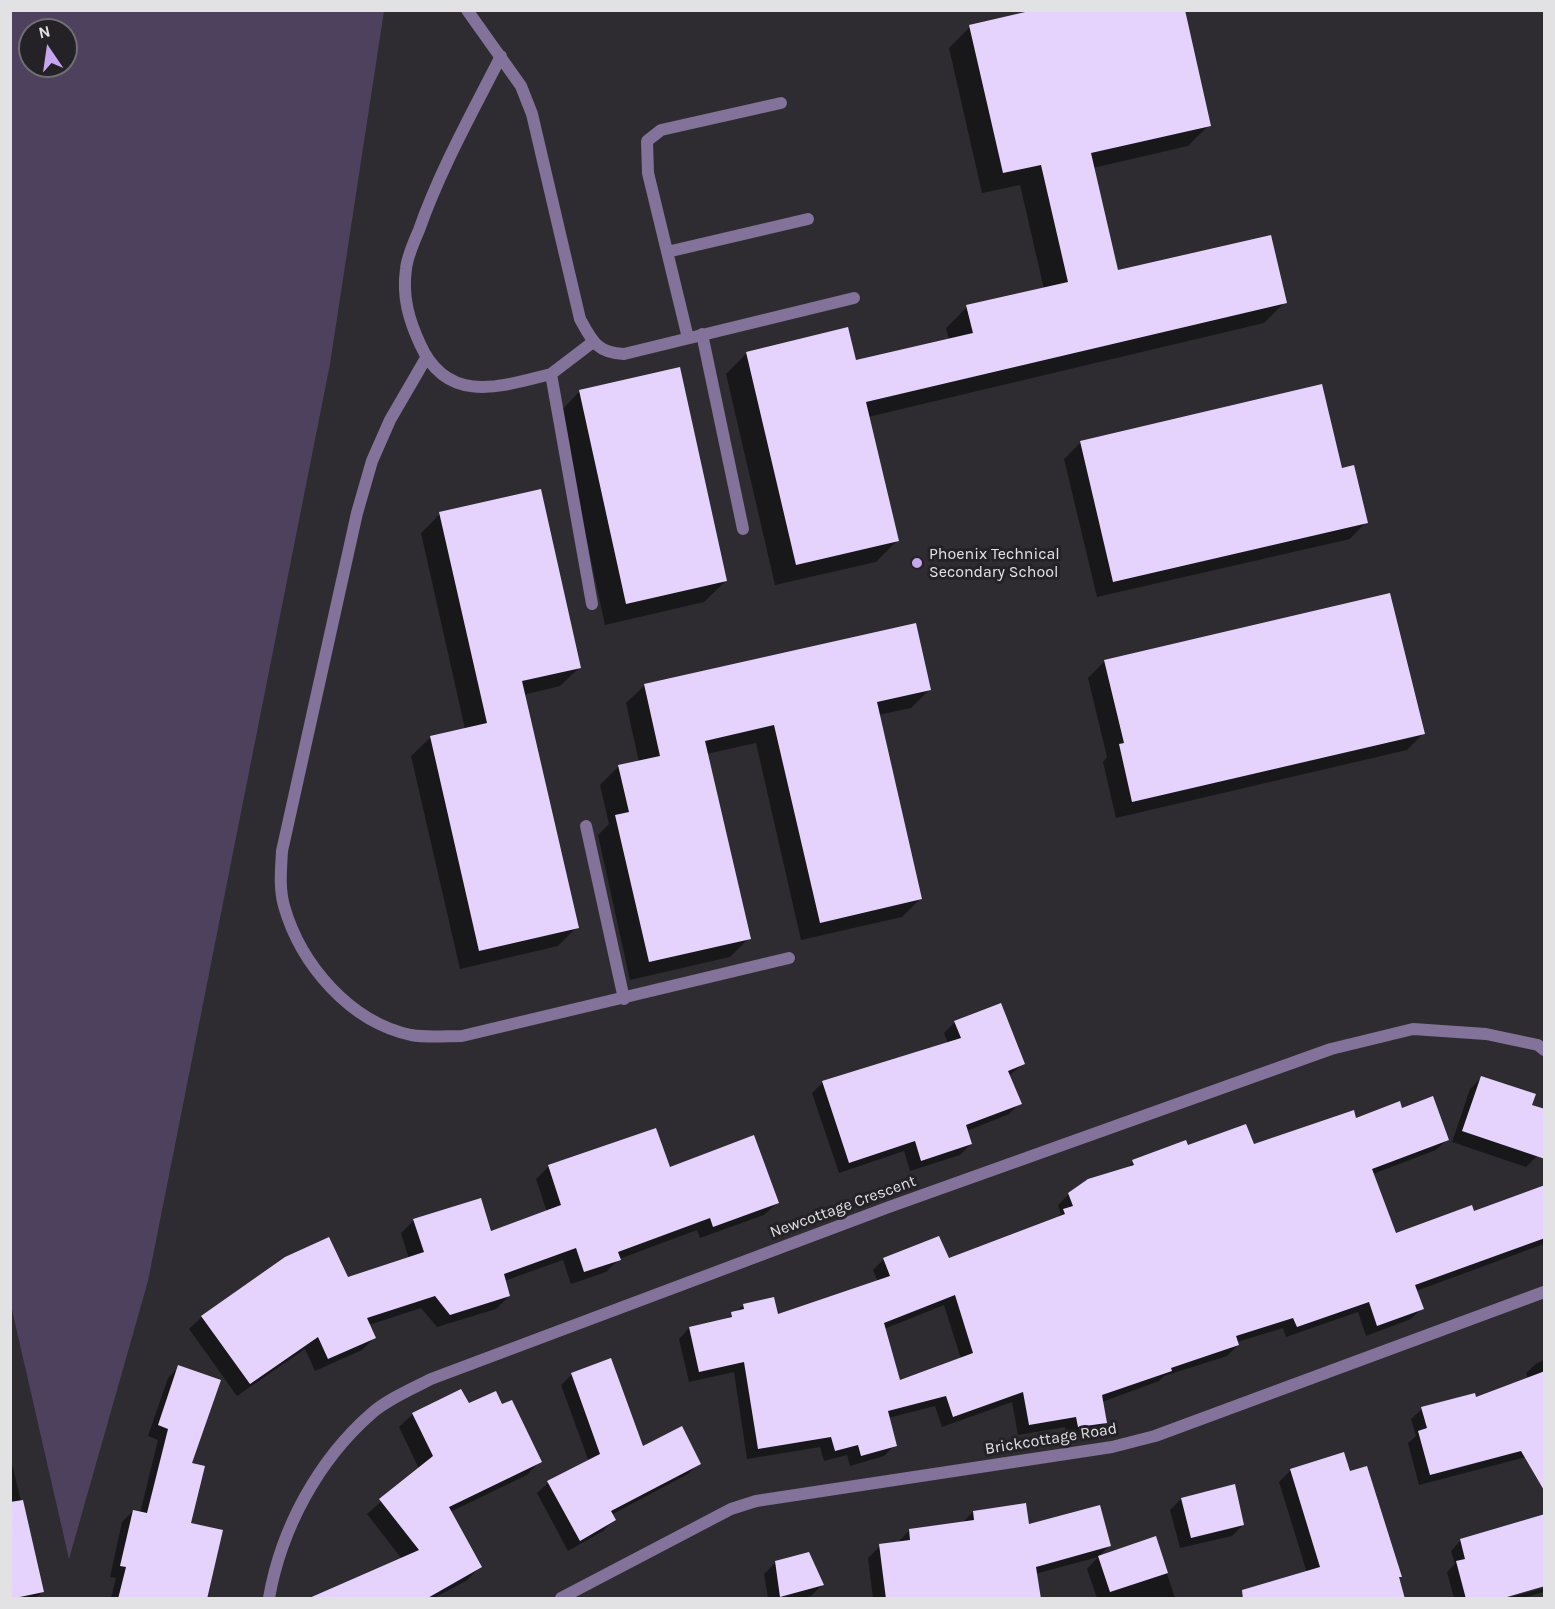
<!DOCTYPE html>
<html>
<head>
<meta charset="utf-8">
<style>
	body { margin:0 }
	#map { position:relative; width:1555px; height:1609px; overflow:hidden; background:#2e2c30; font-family:Karla,sans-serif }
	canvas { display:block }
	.frame { position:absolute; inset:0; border:12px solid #e2e1e4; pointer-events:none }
	.north { position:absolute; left:18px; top:18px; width:60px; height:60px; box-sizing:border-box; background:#242226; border:2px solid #706e72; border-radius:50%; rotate:347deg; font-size:16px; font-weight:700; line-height:24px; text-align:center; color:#e2e1e4 }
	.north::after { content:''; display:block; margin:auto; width:21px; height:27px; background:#c7a6f0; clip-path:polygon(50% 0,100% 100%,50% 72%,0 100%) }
</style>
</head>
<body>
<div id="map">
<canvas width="1555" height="1609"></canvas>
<div class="frame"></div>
<div class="north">N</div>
</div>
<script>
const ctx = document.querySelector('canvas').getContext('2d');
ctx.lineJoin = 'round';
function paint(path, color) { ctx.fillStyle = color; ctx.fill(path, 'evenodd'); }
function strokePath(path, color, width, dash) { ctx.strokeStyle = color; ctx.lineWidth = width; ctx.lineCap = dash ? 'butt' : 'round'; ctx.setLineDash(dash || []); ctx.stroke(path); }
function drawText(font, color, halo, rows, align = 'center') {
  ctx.font = font + ' Karla,sans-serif'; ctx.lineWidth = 6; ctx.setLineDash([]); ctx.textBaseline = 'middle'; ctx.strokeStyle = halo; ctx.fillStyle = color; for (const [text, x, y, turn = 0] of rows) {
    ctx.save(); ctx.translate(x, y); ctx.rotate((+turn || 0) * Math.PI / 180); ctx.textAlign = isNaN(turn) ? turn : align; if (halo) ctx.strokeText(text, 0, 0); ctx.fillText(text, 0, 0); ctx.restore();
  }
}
const green = new Path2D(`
	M10,11H384L330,364L148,1281L69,1559L10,1301ZM30,30H66V66H30Z`);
const shadow = new Path2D(`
	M970,27L1209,125L1188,146L1093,168L1117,272L1285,302L1264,323L868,417L897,541L876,562L775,585L726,374L747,353L855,362L949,340L946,328L967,307L1044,289L1020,185L982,193L949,48Z
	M580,391L726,581L704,602L605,625L559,413Z
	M1081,442L1341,469L1366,522L1350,539L1097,597L1064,459Z
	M440,514L580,667L560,686L523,695L577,927L558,946L460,969L411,756L431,737L465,729L421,533Z
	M1105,661L1423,734L1407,750L1116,818L1103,762L1107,757L1088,678Z
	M645,685L929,690L911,708L878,715L920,899L902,917L801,940L756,743L706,754L749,938L730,957L630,980L598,835L609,824L600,785L619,766L639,762L626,703Z
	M955,1022L1023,1064L1009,1076L1020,1103L1009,1114L967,1131L971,1144L960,1155L910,1171L904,1151L839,1173L812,1093L823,1082L948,1044L944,1033Z
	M1481,1078L1530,1106L1537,1156L1526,1167L1452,1142L1470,1089Z
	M1402,1110L1447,1140L1436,1150L1373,1174L1395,1235L1473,1213L1544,1186V1244L1416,1291L1422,1308L1411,1319L1366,1336L1358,1312L1286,1337L1283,1328L1237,1342L1238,1345L1227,1356L1164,1376L1159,1381L1102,1402L1105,1422L1094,1433L1067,1437L1065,1427L1018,1435L1012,1402L942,1427L935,1406L888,1418L895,1445L884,1456L850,1466L847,1455L824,1461L820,1447L747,1459L734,1372L689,1382L679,1339L689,1328L725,1320L744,1305L776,1316L878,1282L873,1270L884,1259L948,1260L1055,1220L1061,1214L1058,1205L1069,1194L1126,1169L1133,1162L1187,1147L1253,1146ZM944,1305L961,1359L899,1382L884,1329Z
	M549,1166L669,1169L777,1203L764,1215L700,1238L697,1230L619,1259L606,1272L571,1284L563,1260L504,1281L509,1296L496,1309L437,1327L421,1308L369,1325L375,1337L362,1350L315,1371L305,1349L237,1396L189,1329L202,1317L347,1278L409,1259L401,1233L414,1220L490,1233L547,1212L536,1179Z
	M1544,1360V1436L1530,1456L1419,1485L1408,1443L1416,1436L1411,1419L1422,1409L1475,1399L1528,1379L1526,1373L1537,1363Z
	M179,1367L190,1464L189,1524L206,1598H111L116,1578L110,1577L122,1522L133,1511L140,1513L158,1440L148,1436L168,1378Z
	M572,1374L642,1448L699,1463L688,1474L611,1515L614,1520L603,1531L568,1551L537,1493L548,1483L589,1462L561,1385Z
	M468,1405L502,1406L540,1461L527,1475L450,1512L480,1567L466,1581L434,1598H320L402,1559L367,1514L419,1469L399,1427L413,1414Z
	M10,1456L43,1591L36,1598H10Z
	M1291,1470L1349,1473L1400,1576L1398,1579L1307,1573L1279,1482Z
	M1181,1499L1243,1525L1232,1536L1180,1548L1170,1510Z
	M1544,1510V1585L1494,1598H1454L1447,1572L1455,1564L1451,1551L1460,1541L1543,1516Z
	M973,1512L1109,1546L1098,1557L1155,1537L1175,1598H1097L1087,1569L1098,1557L1035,1574L1039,1598H873L868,1558L880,1546L898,1542L910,1530L962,1523Z
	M775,1563L822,1585L811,1596L802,1598H768L764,1574Z
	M1544,1588V1592L1523,1598H1506Z`);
const building = new Path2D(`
	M1034,10H1185L1211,126L1091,153L1118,270L1271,235L1287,303L866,402L899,541L796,565L746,352L848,327L856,360L973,333L966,305L1068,282L1041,165L1003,173L969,25Z
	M680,367L727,581L626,604L579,390Z
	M1322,384L1342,468L1354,465L1368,523L1113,582L1080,441Z
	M541,489L581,668L522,681L579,928L479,951L430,736L487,723L439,512Z
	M1390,593L1425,734L1132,802L1119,744L1124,743L1104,660Z
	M916,623L931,690L877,702L922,899L820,923L774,725L705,741L751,939L649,962L615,815L629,812L618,765L660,756L644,684Z
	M1001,1003L1025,1064L1008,1071L1022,1104L966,1125L972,1144L921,1161L915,1141L849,1163L822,1081L961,1038L954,1021Z
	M1481,1076L1536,1094L1532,1105L1545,1109V1159L1462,1131Z
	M1433,1096L1449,1140L1372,1169L1396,1233L1472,1205L1474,1211L1545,1185V1238L1415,1285L1424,1309L1377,1326L1369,1302L1297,1327L1293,1318L1236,1336L1239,1345L1171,1368L1172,1371L1102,1395L1107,1423L1078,1427L1076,1417L1029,1425L1023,1392L953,1417L946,1396L888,1411L897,1446L861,1456L858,1445L835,1451L831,1437L758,1449L744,1362L699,1372L689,1327L732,1317L731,1312L744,1309L743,1304L774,1297L778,1314L890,1276L883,1258L939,1236L949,1258L1065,1214L1063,1209L1073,1206L1068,1193L1088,1179L1134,1165L1132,1160L1186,1140L1188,1145L1246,1124L1254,1144L1354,1110L1356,1118L1400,1101L1402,1108ZM955,1295L973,1353L900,1380L884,1323Z
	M656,1128L670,1167L754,1135L779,1203L713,1227L710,1218L618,1252L621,1260L584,1272L576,1248L504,1274L510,1296L450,1315L435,1296L367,1318L376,1338L328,1359L318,1337L250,1384L201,1316L285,1257L329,1237L348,1277L424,1252L413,1219L481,1198L491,1231L561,1205L548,1165Z
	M611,1358L643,1446L682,1426L701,1464L611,1511L616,1520L580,1541L547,1481L600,1454L571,1373Z
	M178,1365L221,1380L192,1463L205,1466L191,1523L223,1530L207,1599H118L126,1567L120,1566L133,1510L147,1513L168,1429L158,1425Z
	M1545,1371V1492L1521,1451L1430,1475L1418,1431L1427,1428L1421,1407L1475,1393L1476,1397Z
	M461,1389L469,1403L496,1391L502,1404L512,1400L542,1462L449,1507L482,1567L426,1599H307L419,1550L379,1499L433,1456L412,1413Z
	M1344,1452L1350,1471L1367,1466L1402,1577H1399L1405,1599H1243L1242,1590L1320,1567L1290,1469Z
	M1235,1484L1244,1525L1191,1538L1181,1498Z
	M23,1500L44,1592L10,1599V1502Z
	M1026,1503L1029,1524L1100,1505L1111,1546L1036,1567L1041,1599H886L879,1544L910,1540L909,1529L974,1520L973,1511Z
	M1545,1514V1586L1500,1599H1466L1456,1561L1465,1559L1460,1539Z
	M1156,1536L1168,1573L1110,1592L1098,1556Z
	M809,1552L824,1585L780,1597L775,1561Z`);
const lane = new Path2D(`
	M467,10L521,86L532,114L580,319C592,341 597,353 624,354L854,298
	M501,56C472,113 440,170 419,230C414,242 407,257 406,269C402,297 409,320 420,344C447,405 500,387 551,374
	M667,252L808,219
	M702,334L743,529
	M688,338L648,173L647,141L661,130L781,103
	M426,358L390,420L372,461L357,513L282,851C281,870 279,888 284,906C301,965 350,1022 411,1035C427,1038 446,1036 462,1036L789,958
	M592,604L551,374L593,342
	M586,826L624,999`);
const street = new Path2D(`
	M269,1598C281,1529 318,1460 372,1413C388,1399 412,1389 431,1379L889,1207L1331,1049L1413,1029L1486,1034L1538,1045L1544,1050
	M561,1598L731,1509L756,1501L1112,1447L1155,1436L1544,1292`);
const markers = [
	[917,563,6,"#c7a6f0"]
];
const poiNames = [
	["Phoenix Technical",929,554],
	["Secondary School",929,572]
];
const streetNames = [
	["Newcottage Crescent",843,1207,-20],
	["Brickcottage Road",1051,1439,-9]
];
paint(green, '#4d415e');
paint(shadow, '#0007');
paint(building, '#e5d3fe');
strokePath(lane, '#837299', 12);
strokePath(street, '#837299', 12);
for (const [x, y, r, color] of markers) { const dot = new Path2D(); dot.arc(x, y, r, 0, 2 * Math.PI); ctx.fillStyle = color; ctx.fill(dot); strokePath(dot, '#242226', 2); }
drawText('16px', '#e2e1e4', '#242226', poiNames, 'left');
drawText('16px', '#e2e1e4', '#242226', streetNames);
</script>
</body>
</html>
